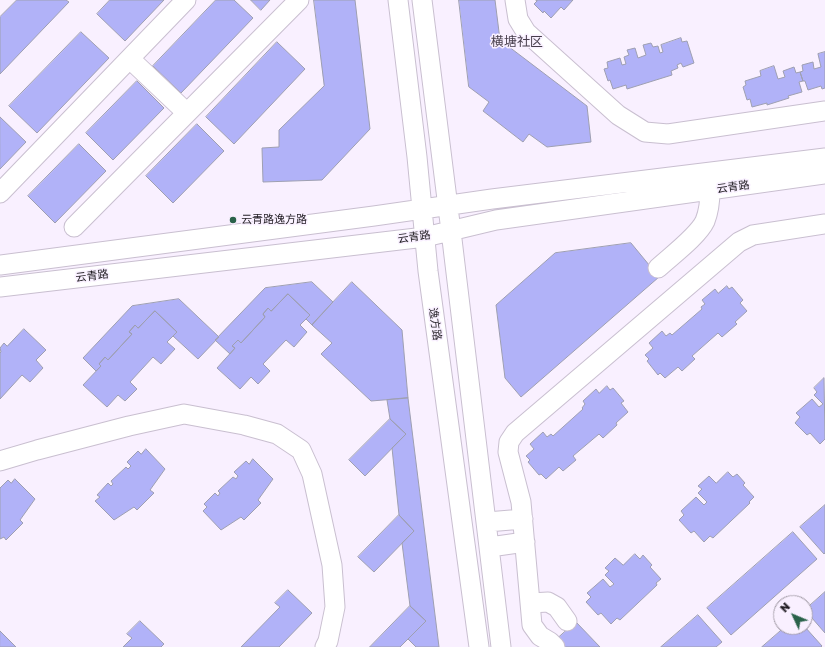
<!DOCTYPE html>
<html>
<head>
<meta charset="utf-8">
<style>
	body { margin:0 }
	#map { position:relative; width:825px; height:647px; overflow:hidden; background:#f9f0ff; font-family:"Golos Text",sans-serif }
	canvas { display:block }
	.north { position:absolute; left:773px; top:595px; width:40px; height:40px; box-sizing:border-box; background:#f9f0ff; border:1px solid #a29ba6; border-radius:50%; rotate:314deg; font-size:11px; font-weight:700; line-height:16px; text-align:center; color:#1f1b21 }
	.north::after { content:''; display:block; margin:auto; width:14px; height:18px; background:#2a624a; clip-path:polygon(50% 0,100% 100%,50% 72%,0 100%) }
</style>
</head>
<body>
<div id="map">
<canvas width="825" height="647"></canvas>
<div class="north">N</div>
</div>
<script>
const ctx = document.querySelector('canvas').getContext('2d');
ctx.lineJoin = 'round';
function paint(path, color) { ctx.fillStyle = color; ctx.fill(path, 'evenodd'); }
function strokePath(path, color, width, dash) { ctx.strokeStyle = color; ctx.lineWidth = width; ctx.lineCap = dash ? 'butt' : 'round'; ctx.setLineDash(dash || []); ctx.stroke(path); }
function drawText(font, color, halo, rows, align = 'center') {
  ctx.font = font + ' "Golos Text","Noto Sans SC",sans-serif'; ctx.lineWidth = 3; ctx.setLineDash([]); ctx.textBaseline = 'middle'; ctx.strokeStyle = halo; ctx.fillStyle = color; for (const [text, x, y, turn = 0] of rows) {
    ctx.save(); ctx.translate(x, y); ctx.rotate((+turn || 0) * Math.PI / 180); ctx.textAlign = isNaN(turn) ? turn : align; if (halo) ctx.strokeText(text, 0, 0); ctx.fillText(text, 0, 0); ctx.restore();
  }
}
const building = new Path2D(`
	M17,0H66L69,2L0,74V17Z
	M110,0H164L125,41L97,14Z
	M216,0H234L253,18L181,93L153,66Z
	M251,0H270L261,10Z
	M314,0H355L370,129L322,180L263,182L262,148L279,147V130L324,86Z
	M459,0H495L500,40L587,106L591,142L547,147L529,134L523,142L483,111L489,102L469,87Z
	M536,0H573L564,10L561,7L551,18L544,11L543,13L534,4L537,1Z
	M81,32L109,58L37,133L9,106Z
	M681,38L682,42L687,41L694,63L683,67L681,63L677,65L678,68L671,71L672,75L627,89L626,85L613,89L610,80L608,81L604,69L608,68L607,62L620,58L622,65L626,64L624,57L629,55L627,50L635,48L638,58L646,55L643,45L651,43L653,47L658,46L660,53L663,52L661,45Z
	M277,42L305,69L234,144L206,117Z
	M825,52V88L822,89L821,86L808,90L805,81H803L800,72L803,71L802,65L813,62L814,69L821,67L818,54Z
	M774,66L778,79L785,77L783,71L794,67L796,73L800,72L803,81L799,82L802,92L788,96L789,98L767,105V103L752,107L750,99L747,100L743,87L746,85L745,81L761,76L760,71Z
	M137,81L164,108L113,160L86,133Z
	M0,117L26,142L0,169Z
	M197,124L224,151L173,203L146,176Z
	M79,144L106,171L55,223L28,196Z
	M631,243L659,277L521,397L505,378L496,305L555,253Z
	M312,282L333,302L312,325L306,319L310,315L288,294L271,311L268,308L263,314L265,317L241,343L238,340L232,346L235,348L230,354L215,340L265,288Z
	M352,282L402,330L408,398L371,401L321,354L332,343L312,325Z
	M727,286L729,289L732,287L743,300L740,303L747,311L735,322L737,324L722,337L718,333L692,356L695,359L682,371L678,367L665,378L660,373L658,375L647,361L649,359L645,355L653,348L649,343L662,331L666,336L670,333L672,335L702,309L701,307L705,304L702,300L715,289L718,293Z
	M288,294L310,315L300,325L307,332L294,347L286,340L263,364L270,371L258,384L251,377L240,389L217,368L235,348L232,346L238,340L241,343L265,317L263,314L268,308L271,311Z
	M179,299L219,337L198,359L173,336L177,332L155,311L138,328L135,325L129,332L132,334L108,360L105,357L99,364L101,366L96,371L83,358L132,306Z
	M155,311L177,332L167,342L175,349L161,364L153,357L130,382L137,389L125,401L118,395L107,407L83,385L101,366L99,364L105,357L108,360L132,334L129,332L135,325L138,328Z
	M24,329L46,350L36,360L43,368L30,382L22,375L0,399V353L1,352L0,348L4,343L7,346Z
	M824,378L825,439L820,444L810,433L807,435L795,423L800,417L796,413L812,399L819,407L823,404L814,395L817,392L814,388Z
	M607,386L610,390L613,388L624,401L621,403L628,412L616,423L617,425L603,438L599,434L573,456L576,460L563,471L559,467L546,479L541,474L539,475L528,462L530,460L526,456L534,449L530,444L543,432L547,437L551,434L553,436L583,409L582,408L585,404L583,401L596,389L599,393Z
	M408,398L439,647H416L408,639L426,621L410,606L402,543L414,531L399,515L392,448L406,434L390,419L387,400Z
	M390,419L406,434L365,476L349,460Z
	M146,449L165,469L150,490L154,493L137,510L134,507L114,520L95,501L100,497L97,495L108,483L111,486L113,484L111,481L126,467L128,469L131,466L127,462L138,451L141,454Z
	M253,459L273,479L258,500L261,503L244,520L241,517L221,530L203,511L207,507L204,504L215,493L218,496L220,493L218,491L233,477L236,479L238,476L234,472L246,461L249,464Z
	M728,472L733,477L737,474L745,483L743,485L754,497L749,502L750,503L713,538L710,536L704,542L694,531L691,533L679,520L684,515L681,511L696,497L704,505L707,502L698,493L702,489L698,486L709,476L716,483Z
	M15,479L35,499L20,520L23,523L6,540L4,537L0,539V488L8,480L11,483Z
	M825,505V553L824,554L800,527Z
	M399,515L414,531L374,572L358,557Z
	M793,532L817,559L731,635L707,608Z
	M635,554L640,559L643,555L652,565L650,567L661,579L656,583L657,585L620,620L617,618L611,624L601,613L598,615L586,602L591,597L587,593L603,579L610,587L614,584L605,575L609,571L605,568L615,558L623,565Z
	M288,590L312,613L279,647H241L280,607L275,603Z
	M825,592V633L805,610Z
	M410,606L426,621L400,647H370Z
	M698,615L722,642L716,647H661Z
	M140,621L164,644L161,647H123L132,638L127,634Z
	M576,622L600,647H564L557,639Z
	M785,627H805L822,646L821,647H762Z
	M0,631L16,647H0Z`);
const minor = new Path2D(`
	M398,0L417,157L428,271L479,647
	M422,0L451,231L501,647
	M515,0L518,19L526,32L618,115L645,132L668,134L825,111
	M130,59L187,113
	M0,193L186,0
	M74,227L299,0
	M0,265L374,216L492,199L825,158
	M658,268C671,256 698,236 705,221C709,211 710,200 710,190
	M0,287L425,237L496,220L825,174
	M0,461L37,450L129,426L184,414L244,425L277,434L301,450L312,474L332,565L335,607L328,641L325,647
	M487,522L523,519
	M490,547L525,542
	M531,603L548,602L557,607L567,621
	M555,647L550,642L540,636L532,625L521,502L508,452L509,442L515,433L739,242L753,235L825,224`);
const markers = [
	[233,220,4,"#2a624a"]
];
const streetNames = [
	["云青路",733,187,-8],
	["云青路",414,237,-8],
	["云青路",92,276,-7],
	["逸方路",435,324,82]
];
const poiNames = [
	["云青路逸方路",241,220]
];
const quarterNames = [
	["横塘社区",517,42]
];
paint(building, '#b1b2f8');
strokePath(building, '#9e9fb1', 1);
strokePath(minor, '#c9bfd0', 21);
strokePath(minor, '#fff', 19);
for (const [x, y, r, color] of markers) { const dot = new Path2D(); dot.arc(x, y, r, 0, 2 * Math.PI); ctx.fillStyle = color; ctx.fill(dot); strokePath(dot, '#f9f0ff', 1.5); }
drawText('11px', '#1f1b21', '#f9f0ff', streetNames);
drawText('11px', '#1f1b21', '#f9f0ff', poiNames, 'left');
drawText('13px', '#463d4b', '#f9f0ff', quarterNames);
</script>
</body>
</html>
